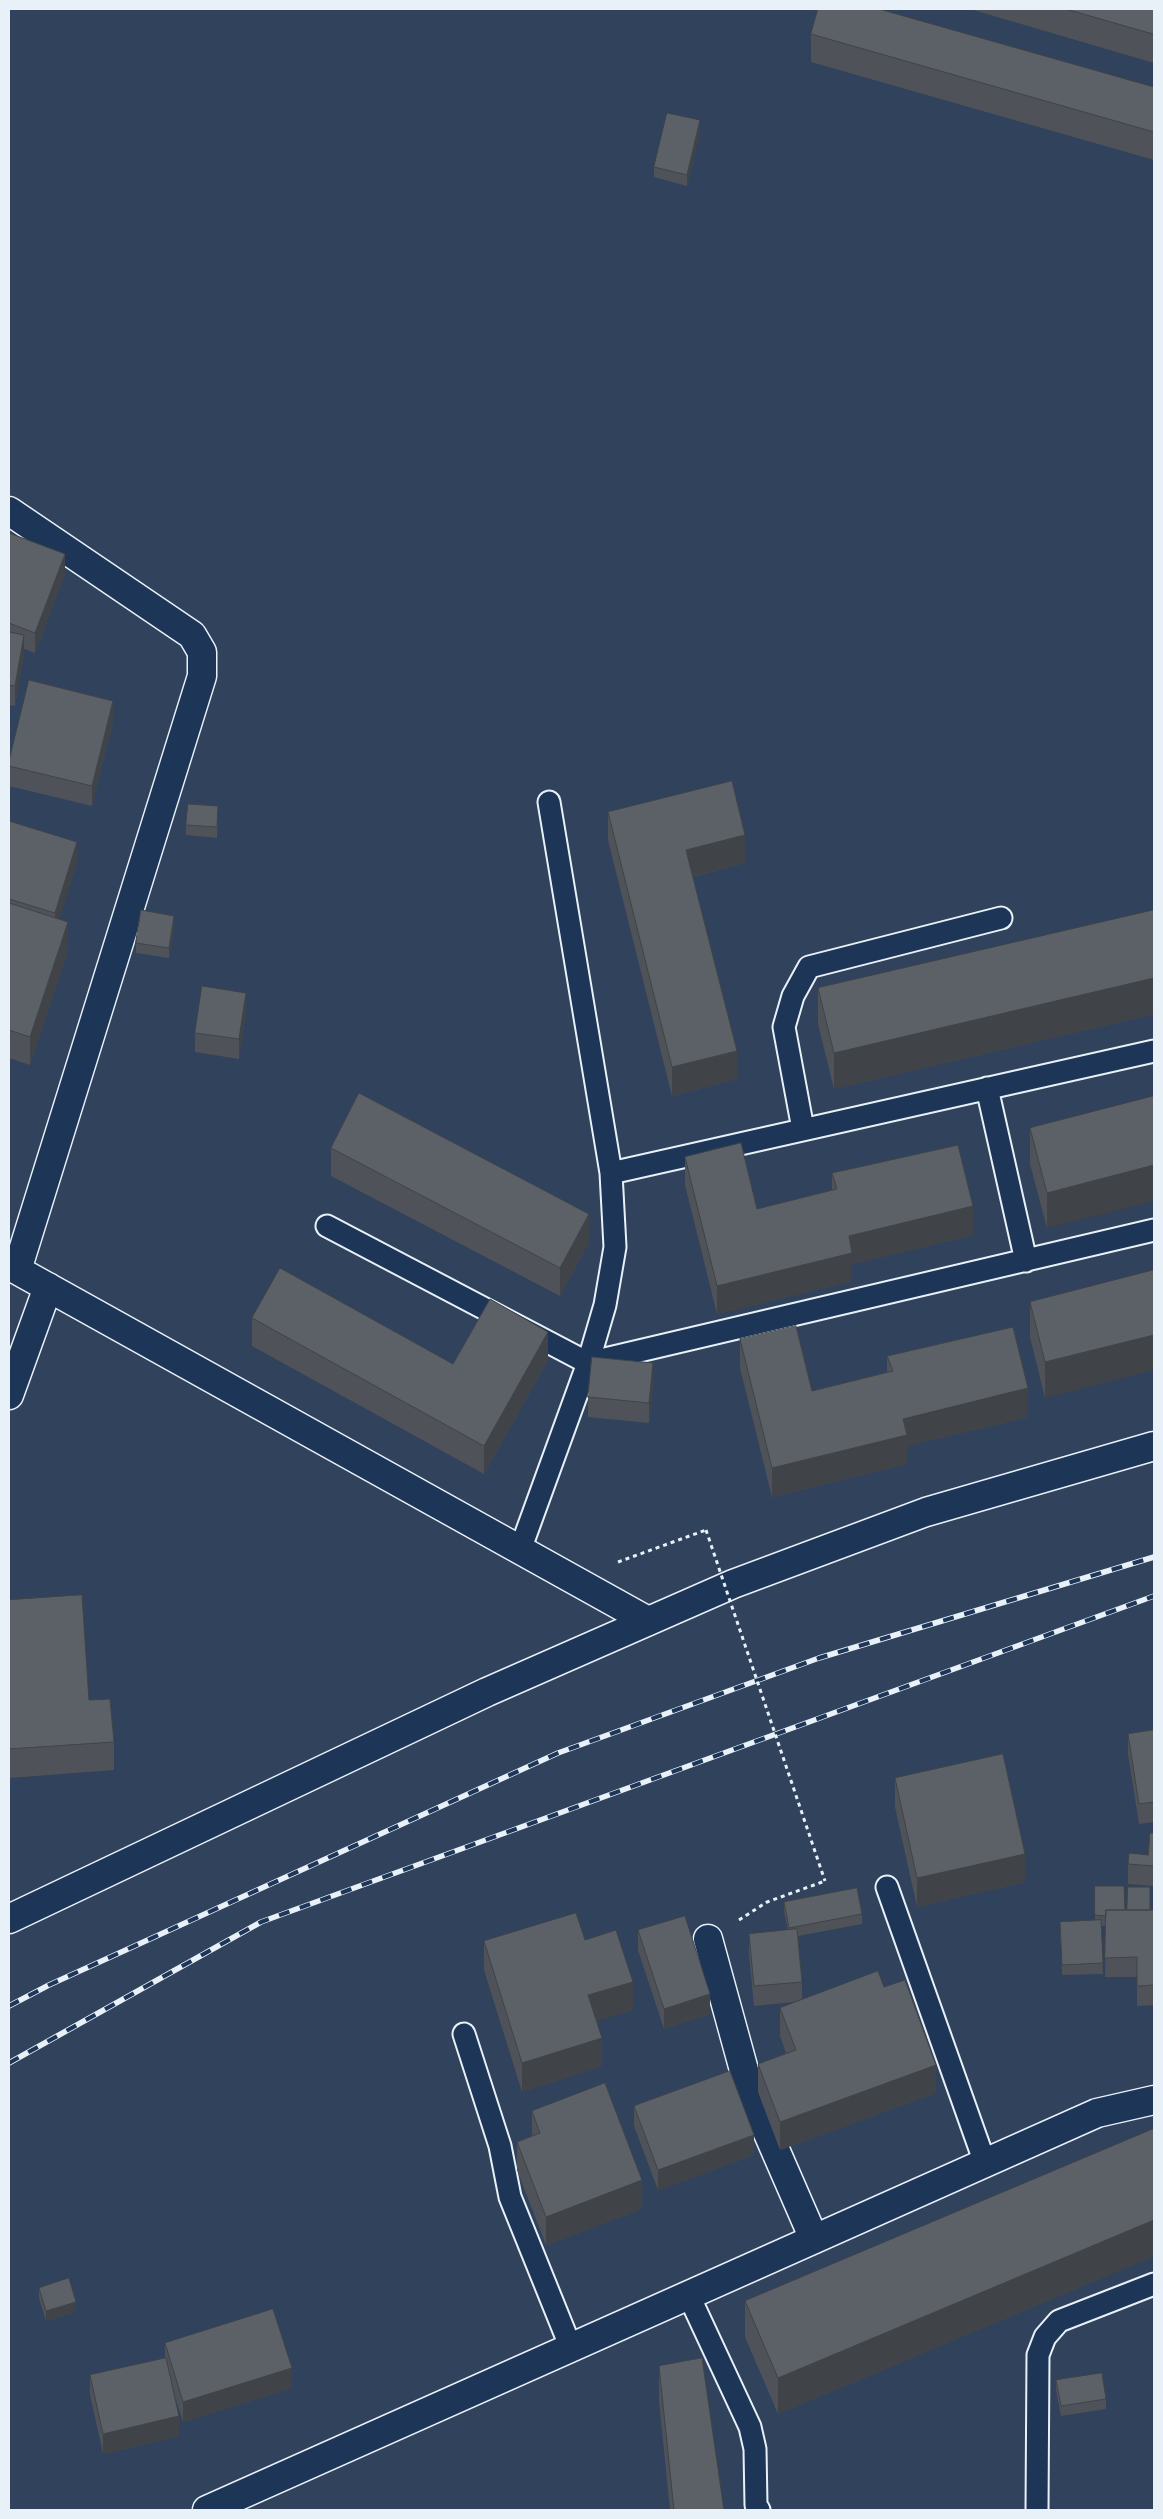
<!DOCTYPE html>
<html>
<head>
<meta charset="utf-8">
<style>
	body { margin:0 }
	#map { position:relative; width:1163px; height:2519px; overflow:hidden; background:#30425c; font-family:Mali,sans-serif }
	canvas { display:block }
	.frame { position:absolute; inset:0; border:10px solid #e8f1f8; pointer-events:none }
</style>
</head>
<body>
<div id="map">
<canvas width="1163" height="2519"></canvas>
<div class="frame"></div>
</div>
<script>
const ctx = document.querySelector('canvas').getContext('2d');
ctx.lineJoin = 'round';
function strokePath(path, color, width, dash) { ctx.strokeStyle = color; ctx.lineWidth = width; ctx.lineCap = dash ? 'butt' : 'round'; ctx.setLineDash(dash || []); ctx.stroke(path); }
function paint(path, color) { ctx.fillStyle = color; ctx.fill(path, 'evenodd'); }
const path = new Path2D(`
	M618,1562L706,1530
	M739,1920L767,1902L825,1881`);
const lane = new Path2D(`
	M987,1088L1026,1261
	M803,1129L784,1027L793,996L809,967L1001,918
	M611,1173L1154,1051
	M327,1226L588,1363L1154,1230
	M520,1550L588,1363L605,1305L615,1247L611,1173L549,802
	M887,1887L985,2163
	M464,2034L500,2146L510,2197L571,2348
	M689,2296L750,2427L755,2449L756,2505L759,2510
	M1037,2510L1038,2355L1045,2337L1059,2321L1154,2284`);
const street = new Path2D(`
	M9,511L192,635L202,652V676L17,1270L648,1621
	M9,1395L48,1287
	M708,1939L750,2092L814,2239`);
const secondary = new Path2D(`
	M9,1919L487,1692L733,1584L926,1512L1154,1446`);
const primary = new Path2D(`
	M207,2510L1097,2113L1154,2100`);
const rail = new Path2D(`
	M9,2006L49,1985L558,1753L819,1658L1154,1557
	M9,2063L261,1922L1154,1596`);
const pathBridge = new Path2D(`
	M706,1530L825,1881`);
const wall = new Path2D(`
	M970,9H1154V63Z
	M811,34L1154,87V160L811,62Z
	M700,131L687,186L654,177V167Z
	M9,533L65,574L35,653L24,649V654L15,706L9,705Z
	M113,721L92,806L9,786V761Z
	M608,812L745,863L692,877L737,1079L672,1096L608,840Z
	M218,816L217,838L186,835V825Z
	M9,821L77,862L59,919L68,951L30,1065L9,1058Z
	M1154,910V1014L834,1089L818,1024V988Z
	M174,926L169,958L136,953V943Z
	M246,1012L239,1059L195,1052V1033Z
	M1154,1096L1047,1228L1030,1164V1128Z
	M331,1148L589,1242L560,1296L331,1176Z
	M685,1157L757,1209L832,1190V1173L973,1235L852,1264V1281L717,1314L685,1185Z
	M1154,1270L1045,1398L1030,1337V1302Z
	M252,1318L453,1364L548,1360L484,1474L252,1346Z
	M740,1339L812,1391L887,1372V1356L1028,1417L907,1446V1464L772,1497L740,1368Z
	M653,1383L649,1423L588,1417V1397Z
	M9,1600L89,1700L114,1742V1770L9,1778Z
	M1154,1730V1822L1139,1824L1128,1754V1734Z
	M895,1778L1025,1882L917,1907L895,1807Z
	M1154,1833V1886L1128,1884V1864L1148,1855Z
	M1095,1886L1125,1910H1154V2005L1137,2006V1977H1105L1106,1926H1101L1103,1974L1062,1975L1060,1922L1095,1921Z
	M784,1902L862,1914V1924L798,1936L802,1982V1999L884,1987L936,2093L780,2150L758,2092V2064L786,2053L780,2036V2008L794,2002L754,2006L749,1954V1934L788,1930L784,1912Z
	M638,1930L710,2014L664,2029L638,1950Z
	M585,1940L633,2010L596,2021L602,2066L522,2092L484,1970V1941Z
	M634,2106L754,2155L658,2190L634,2126Z
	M532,2111L642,2209L546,2245L517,2170V2142L532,2136Z
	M1154,2132V2256L778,2414L745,2337V2301Z
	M39,2288L76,2312L46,2321L39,2298Z
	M165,2343L292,2388L183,2422L172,2387L179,2436L103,2454L90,2395V2375L165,2358Z
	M659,2366L724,2510H670L659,2401Z
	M1056,2380L1106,2399V2409L1061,2416L1056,2390Z`);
const shadedWall = new Path2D(`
	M700,120V131L687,186V175Z
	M65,554V574L35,653V633Z
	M24,635V654L15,706V686Z
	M113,701V721L92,806V786Z
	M218,806V816L217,838V827Z
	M745,835V863L686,878V850Z
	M77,842V862L55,933V913Z
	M174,916V926L169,958V948Z
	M68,922V951L30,1065V1037Z
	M1154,978V1014L834,1089V1053Z
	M246,993V1012L239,1059V1039Z
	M737,1051V1079L672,1096V1067Z
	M1154,1165V1201L1047,1228V1193Z
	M973,1206V1235L852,1264V1281L717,1314V1286L849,1236Z
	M589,1214V1242L560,1296V1268Z
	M548,1332V1360L484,1474V1446Z
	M1154,1335V1370L1045,1398V1362Z
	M653,1363V1383L649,1423V1403Z
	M1028,1388V1417L907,1446V1464L772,1497V1468L903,1419Z
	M1025,1854V1882L917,1907V1878Z
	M633,1982V2010L588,2024V1995Z
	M710,1994V2014L664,2029V2009Z
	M602,2038V2066L522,2092V2063Z
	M936,2065V2093L780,2150V2122Z
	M754,2135V2155L658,2190V2170Z
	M642,2180V2209L546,2245V2217Z
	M1154,2220V2256L778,2414V2378Z
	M76,2302V2312L46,2321V2311Z
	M292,2368V2388L183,2422V2402Z
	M179,2416V2436L103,2454V2434Z`);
const building = new Path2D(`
	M818,9H879L1154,87V132L811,34Z
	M1066,9H1154V34Z
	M667,113L700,120L687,175L654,167Z
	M9,533L65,554L35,633L9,623Z
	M9,632L24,635L15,686L9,685Z
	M29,680L113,701L92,786L9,766V761Z
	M732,781L745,835L686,850L737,1051L672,1067L608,812Z
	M188,804L218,806L217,827L186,825Z
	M9,821L77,842L55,913L9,899Z
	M9,903L68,922L30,1037L9,1030Z
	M141,910L174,916L169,948L136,943Z
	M1154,910V978L834,1053L818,988Z
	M202,986L246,993L239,1039L195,1033Z
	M359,1093L589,1214L560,1268L331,1148Z
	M1154,1096V1165L1047,1193L1030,1128Z
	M741,1143L757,1209L837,1189L832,1173L958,1145L973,1206L849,1236L852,1253L717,1286L685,1157Z
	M280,1268L453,1364L490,1299L548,1332L484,1446L252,1318Z
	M1154,1270V1335L1045,1362L1030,1302Z
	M796,1326L812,1391L893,1371L887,1356L1013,1327L1028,1388L903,1419L907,1435L772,1468L740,1339Z
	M592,1357L653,1363L649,1403L588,1397Z
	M82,1595L89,1700L110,1699L114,1742L9,1749V1600Z
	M1154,1730V1802L1139,1804L1128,1734Z
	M1003,1754L1025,1854L917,1878L895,1778Z
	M1150,1833H1154V1866L1128,1864L1129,1853L1148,1855Z
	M1095,1886H1124L1125,1910H1106V1916L1095,1915Z
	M1128,1887H1150V1910H1127Z
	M857,1888L862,1914L789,1928L784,1902Z
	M1106,1910H1154V1985L1137,1986V1957L1105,1958Z
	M576,1913L585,1940L616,1930L633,1982L588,1995L602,2038L522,2063L484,1941Z
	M685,1916L710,1994L664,2009L638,1930Z
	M1101,1920L1103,1963L1062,1965L1060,1922Z
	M797,1929L802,1982L754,1986L749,1934Z
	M878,1971L884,1987L905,1980L936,2065L780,2122L758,2064L796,2050L780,2008Z
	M730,2071L754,2135L658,2170L634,2106Z
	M605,2083L642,2180L546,2217L517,2142L540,2133L532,2111Z
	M1153,2129L1154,2132V2220L778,2378L745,2301Z
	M69,2278L76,2302L46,2311L39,2288Z
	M273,2309L292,2368L183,2402L165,2343Z
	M166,2358L179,2416L103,2434L90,2375Z
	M702,2358L724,2510H674L659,2366Z
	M1102,2373L1106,2399L1061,2406L1056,2380Z`);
strokePath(lane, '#e8f1f8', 25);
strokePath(street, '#e8f1f8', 31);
strokePath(secondary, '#e8f1f8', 31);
strokePath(primary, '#e8f1f8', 31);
strokePath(path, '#e8f1f8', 3, [4, 4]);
strokePath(lane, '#1d3557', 21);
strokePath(street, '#1d3557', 28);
strokePath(secondary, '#1d3557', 28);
strokePath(primary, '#1d3557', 28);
strokePath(rail, '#e8f1f8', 5.5);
strokePath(rail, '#1d3557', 4, [11]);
strokePath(pathBridge, '#e8f1f8', 3, [4, 4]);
paint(wall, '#4f5359');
paint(shadedWall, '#404448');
paint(building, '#5c6167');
strokePath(building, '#404448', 1);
</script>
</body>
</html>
